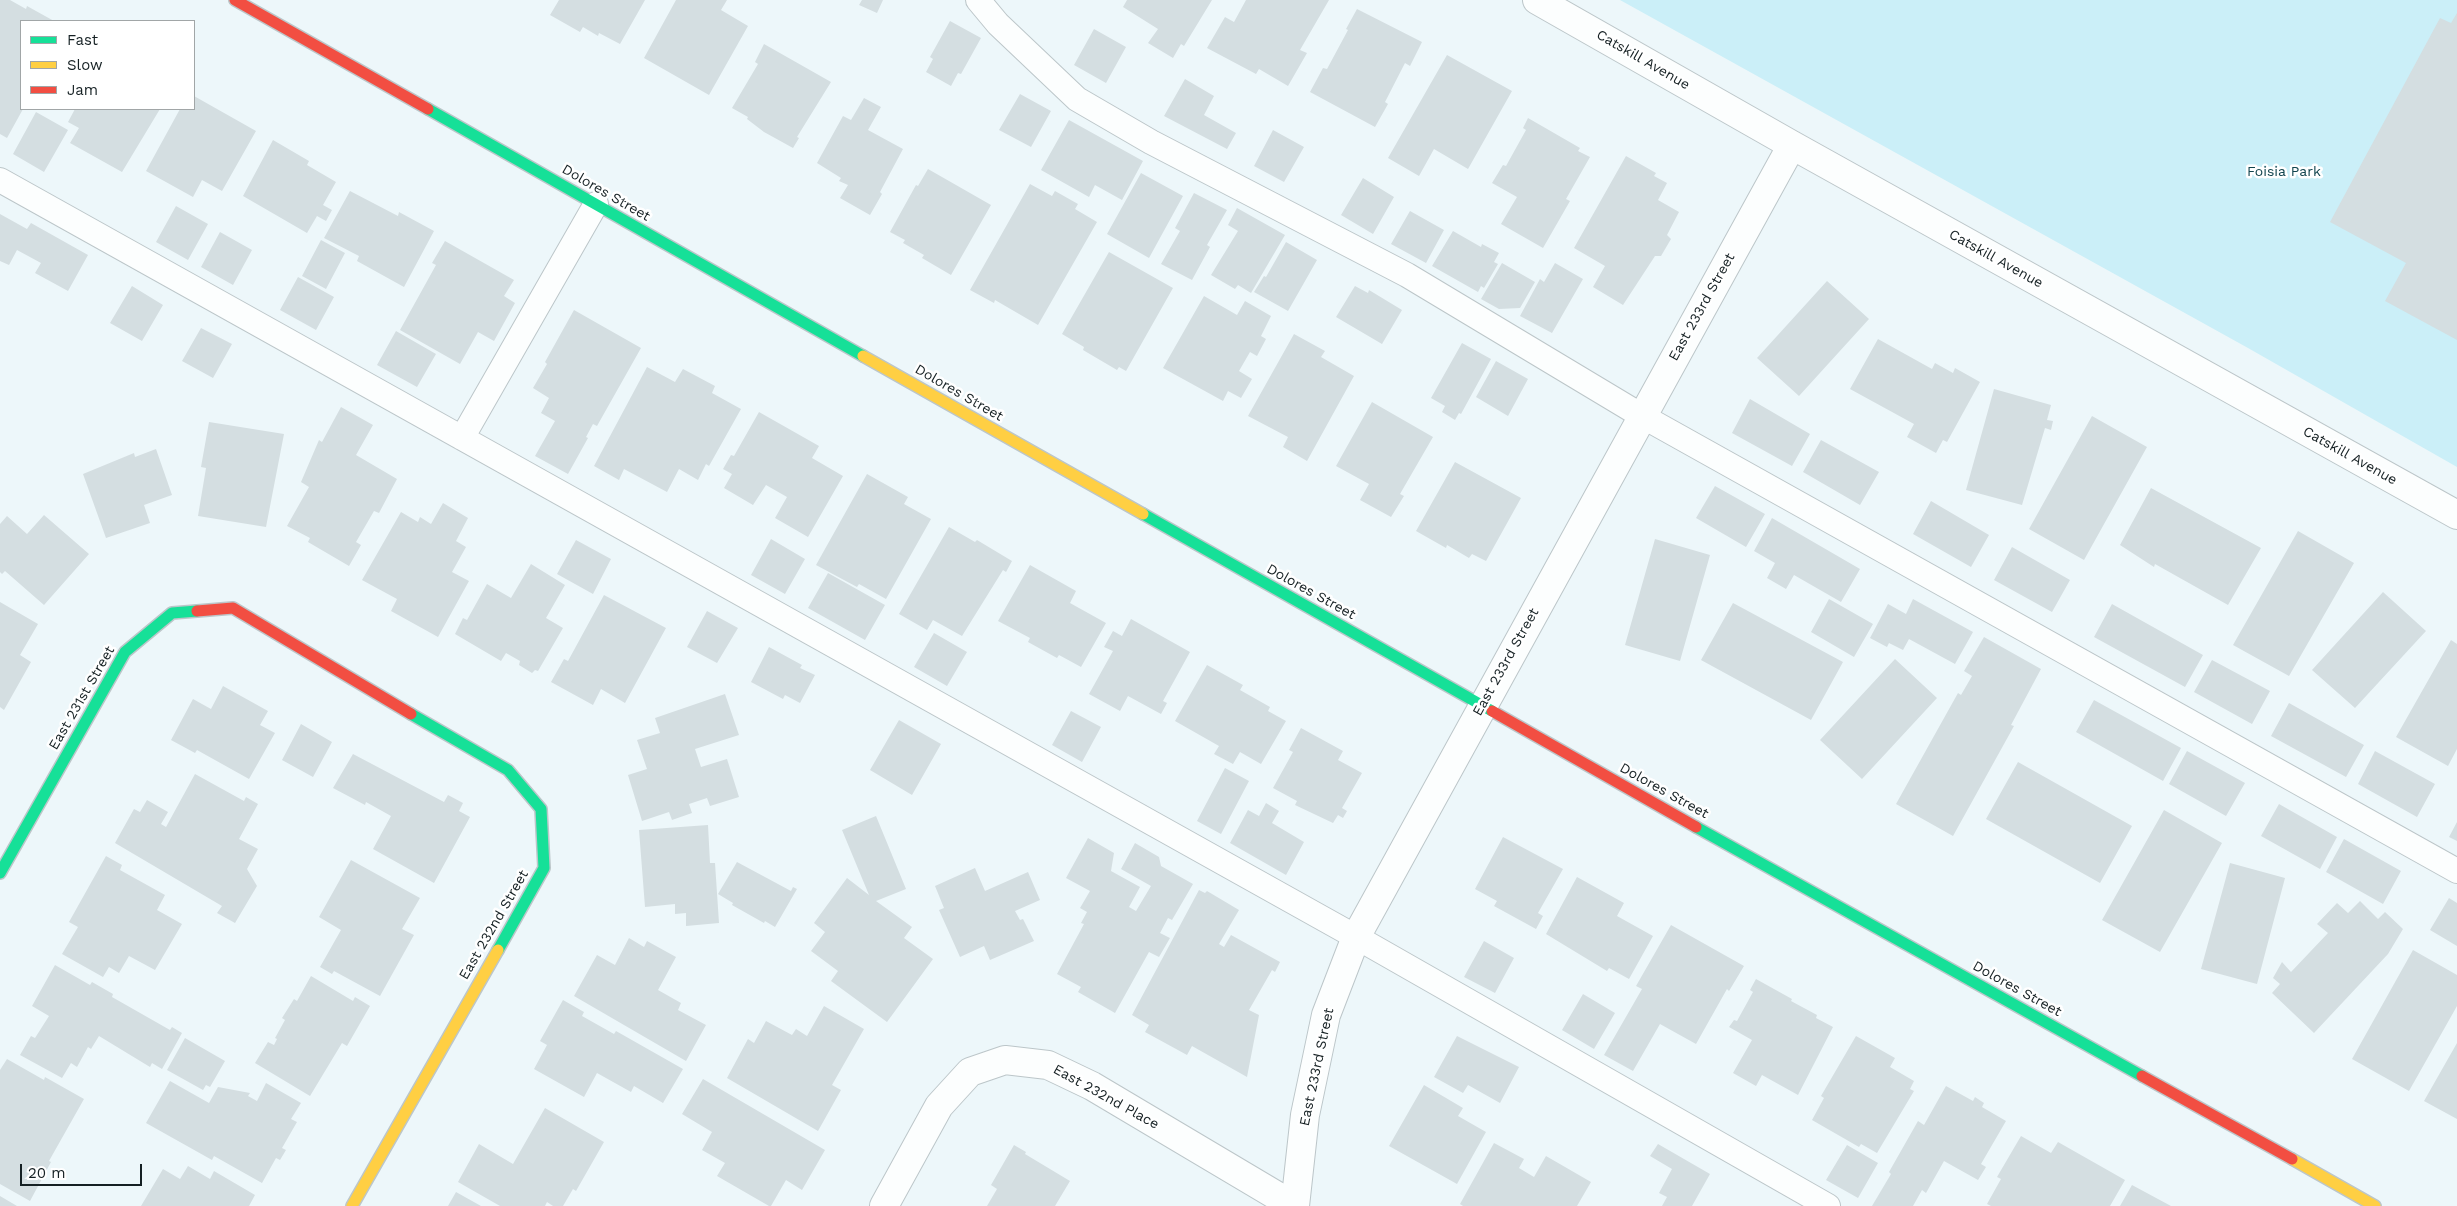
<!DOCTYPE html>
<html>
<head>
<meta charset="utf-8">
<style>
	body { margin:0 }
	#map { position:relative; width:2457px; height:1206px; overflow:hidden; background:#edf7fa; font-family:"Work Sans",sans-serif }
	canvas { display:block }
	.legend { position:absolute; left:20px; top:20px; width:175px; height:90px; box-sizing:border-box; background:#fff; border:1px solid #a1a6a7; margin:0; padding:6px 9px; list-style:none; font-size:15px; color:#152023 }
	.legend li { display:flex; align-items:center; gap:10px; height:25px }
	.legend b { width:25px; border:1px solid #a1a6a7 }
	.scale { position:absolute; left:20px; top:1164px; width:122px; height:22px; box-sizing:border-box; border:2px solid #152023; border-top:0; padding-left:6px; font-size:15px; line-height:18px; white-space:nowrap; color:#152023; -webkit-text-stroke:4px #fff; paint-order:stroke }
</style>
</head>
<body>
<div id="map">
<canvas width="2457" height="1206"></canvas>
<ul class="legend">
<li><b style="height:6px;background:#16e098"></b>Fast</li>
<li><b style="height:6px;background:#ffcf43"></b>Slow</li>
<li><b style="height:6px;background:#f24e42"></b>Jam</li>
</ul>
<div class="scale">20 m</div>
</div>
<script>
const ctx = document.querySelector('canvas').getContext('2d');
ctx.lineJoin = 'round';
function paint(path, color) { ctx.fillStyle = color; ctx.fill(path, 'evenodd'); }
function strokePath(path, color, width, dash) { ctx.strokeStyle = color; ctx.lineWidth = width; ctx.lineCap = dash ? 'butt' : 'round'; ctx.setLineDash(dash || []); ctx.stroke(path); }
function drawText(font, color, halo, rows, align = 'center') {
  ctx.font = font + ' "Work Sans",sans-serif'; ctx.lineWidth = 5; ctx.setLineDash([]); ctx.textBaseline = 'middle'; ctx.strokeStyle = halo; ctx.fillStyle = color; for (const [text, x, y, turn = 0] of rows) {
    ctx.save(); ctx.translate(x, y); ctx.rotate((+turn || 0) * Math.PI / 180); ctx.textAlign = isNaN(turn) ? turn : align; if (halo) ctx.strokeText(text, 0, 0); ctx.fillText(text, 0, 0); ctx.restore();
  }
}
const green = new Path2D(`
	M1620,0H2457V467L2248,348Z`);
const building = new Path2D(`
	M0,0H10L26,9L27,6L54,21H21V109H23L7,138L0,134Z
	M559,0H645L620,44L599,33L598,36L583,27L580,32L550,15Z
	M676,0H727L721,10L748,26L709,95L644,58Z
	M862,0H883L877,13L859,5Z
	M1127,0H1212L1184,46L1181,44L1173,58L1148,43L1158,29L1123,7Z
	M1246,0H1329L1300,50L1307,53L1288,86L1259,69L1256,74L1207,48L1225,17L1234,22Z
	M1357,9L1422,42L1410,66L1405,63L1385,102L1388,104L1375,127L1310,92L1323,68L1327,69L1348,30L1346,29Z
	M2457,13V340L2385,301L2406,263L2330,222L2440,18L2451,23Z
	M950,21L981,38L961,74L958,73L951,86L926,72L933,59L930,57Z
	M1094,29L1126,47L1106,83L1074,65Z
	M764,44L831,82L797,137L799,138L793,148L764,132L747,119L748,117L732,108L758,64L755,62Z
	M1447,55L1512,91L1468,169L1434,149L1419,176L1388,158Z
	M1185,79L1214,96L1204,115L1236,133L1227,149L1164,116Z
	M1020,94L1051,111L1031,147L999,130Z
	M194,96L256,131L222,191L202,180L193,197L146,171L180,109H194Z
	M864,98L881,107L868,130L903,149L880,192L882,194L870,215L840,198L848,185L839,181L841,178L817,163L843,116L851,120Z
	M75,109H160L122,172L70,143L79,128L68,122Z
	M36,112L68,130L44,172L13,154Z
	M1528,118L1580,148L1578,151L1590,157L1566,199L1570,201L1543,248L1501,224L1517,197L1492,183L1503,165L1506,166L1526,130L1523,128Z
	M1069,120L1143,161L1122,200L1095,185L1089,197L1041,170Z
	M1273,130L1304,147L1284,182L1254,166Z
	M273,140L309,161L307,165L336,182L323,205L332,210L326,221L317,216L307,233L243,196Z
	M1626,156L1656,173L1654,176L1667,183L1658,200L1679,212L1667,235L1671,239L1661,256H1655L1623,305L1593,287L1605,266L1574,248Z
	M928,169L991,205L951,275L922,258L924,255L903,243L905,240L890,232L916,185L918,186Z
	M1141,173L1183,196L1149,258L1107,234Z
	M1363,178L1394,197L1373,234L1341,215Z
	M1030,184L1052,196L1055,191L1078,204L1075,209L1097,222L1038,325L995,300L994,303L970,290Z
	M350,191L398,216L399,212L434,231L404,287L357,261L359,256L324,238Z
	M1194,193L1227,210L1207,245L1210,247L1192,280L1161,264L1180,231L1175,228Z
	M176,206L208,224L188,260L156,242Z
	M1237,208L1285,235L1251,293L1238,285L1235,289L1211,275L1238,231L1228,225Z
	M1410,211L1444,230L1426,263L1391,244Z
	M0,214L27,229L31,223L88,255L68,291L35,273L41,263L17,250L9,265L0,261Z
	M1453,231L1481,247L1482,244L1499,253L1494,262L1498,264L1484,288L1481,286L1478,292L1432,266Z
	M220,232L252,250L233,285L201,267Z
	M321,240L345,253L326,289L302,276Z
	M445,241L514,280L504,296L515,303L494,341L478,332L460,364L400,330L436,265L432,263Z
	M1286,242L1317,260L1288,311L1254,292L1264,276L1266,277Z
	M1109,252L1173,288L1126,371L1119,367L1117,370L1083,350L1084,347L1062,334Z
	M1502,263L1535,282L1520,308L1499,309L1481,299Z
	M1555,263L1583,279L1552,333L1520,316L1540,279L1544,282Z
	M298,277L334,297L316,330L280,310Z
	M1827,281L1869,319L1799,396L1757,358Z
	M132,286L163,305L142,341L110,323Z
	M1355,286L1368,293L1369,290L1402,310L1382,344L1336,317Z
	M1204,296L1237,315L1245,301L1271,316L1261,336L1266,339L1257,356L1250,352L1239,371L1252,379L1241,398L1228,391L1223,401L1163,368Z
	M574,310L641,348L597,426L593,424L586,437L588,438L568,474L535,456L555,421L541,413L549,398L533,388L547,364L545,362Z
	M201,328L232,344L213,378L182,361Z
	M396,331L436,354L417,387L377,365Z
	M1294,334L1325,351L1321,357L1354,376L1307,461L1283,447L1288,437L1248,416Z
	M1878,339L1932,369L1935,363L1953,373L1955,368L1980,382L1947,442L1943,440L1936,453L1907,437L1914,424L1850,389Z
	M1462,343L1491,359L1461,414L1459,413L1455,420L1442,412L1445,406L1431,398Z
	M1496,361L1528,379L1508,416L1476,397Z
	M647,367L675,382L683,369L715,386L712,393L741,409L709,466L706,464L698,480L679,469L667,492L624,469L619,480L594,466Z
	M1994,389L2051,405L2047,420L2053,421L2051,430L2045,428L2022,505L1966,490Z
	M1750,399L1810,434L1792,466L1732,433Z
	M1372,402L1433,437L1400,494L1404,496L1391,517L1360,500L1369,484L1336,466Z
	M341,407L373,425L356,455L397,479L379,513L374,511L356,542L361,545L349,566L308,542L310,538L287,526L309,487L301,482L319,440L322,442Z
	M759,412L819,446L812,458L843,476L808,537L775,518L787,497L766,485L753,505L724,488L732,474L723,469L731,455L734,456Z
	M2092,416L2147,447L2084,560L2029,529Z
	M209,422L284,434L266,527L198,516L206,468L201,467Z
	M1821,440L1879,472L1860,505L1803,472Z
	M156,449L172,495L144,505L150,523L106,538L83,474L134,453L135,457Z
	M1455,462L1521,498L1486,561L1472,554L1469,558L1447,545L1446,548L1416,531Z
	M867,474L908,497L904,504L931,519L886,599L859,584L857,587L816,565Z
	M1715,486L1765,514L1746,547L1696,518Z
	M2151,488L2261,548L2228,605L2155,564L2154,567L2120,545Z
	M1931,501L1989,535L1971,567L1913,534Z
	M443,503L468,518L456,541L466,547L452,572L469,581L438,637L391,611L397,599L362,580L401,512L418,522L420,517L431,524Z
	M44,515L89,554L44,605L5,571L2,574L0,572V524L7,516L27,534Z
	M1772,518L1860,569L1841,602L1794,575L1786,589L1767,578L1775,563L1754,551Z
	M949,527L975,542L977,540L1012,561L1006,572L1003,570L962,636L933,620L927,630L899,614Z
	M2298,531L2354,563L2289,676L2233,645Z
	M771,539L805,559L785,594L751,575Z
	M1655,539L1710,555L1680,661L1625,645Z
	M576,540L611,559L593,594L557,574Z
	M2012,547L2070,580L2052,612L1994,580Z
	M531,564L565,585L546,618L563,628L538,671L535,670L532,673L519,665L520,661L506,653L501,661L455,634L463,618L467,620L487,584L511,598Z
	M1030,565L1076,591L1070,603L1106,623L1081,667L1059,655L1057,658L1028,642L1030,638L998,621Z
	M828,573L885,605L865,640L808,608Z
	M2383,592L2426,631L2355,708L2312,670Z
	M604,595L666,628L625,703L601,689L593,705L551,682L564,659L568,661Z
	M1829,599L1873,624L1854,657L1811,632Z
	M1913,599L1973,632L1955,664L1909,639L1903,650L1889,643L1887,647L1870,638L1888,604L1906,614Z
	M0,602L38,624L20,655L31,662L4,710L0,707Z
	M1733,603L1843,662L1811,720L1701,660Z
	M2112,604L2203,655L2185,687L2094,637Z
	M707,611L738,628L717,663L687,647Z
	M1131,619L1190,652L1163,701L1167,703L1161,714L1128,696L1120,711L1089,694L1113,651L1104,647L1113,631L1122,636Z
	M934,633L967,652L947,686L914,667Z
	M1984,637L2041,669L2011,725L2014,726L1953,836L1896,804L1958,693L1961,695L1972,676L1964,671Z
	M2451,640L2457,644V749L2448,766L2396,737Z
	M769,647L802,665L800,668L815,675L800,703L785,695L783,699L751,682Z
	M1895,659L1937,698L1862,779L1820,740Z
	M2212,660L2270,691L2252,724L2194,692Z
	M1207,665L1243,685L1240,690L1270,707L1268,711L1286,721L1261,764L1240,752L1233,764L1214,754L1219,746L1175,721Z
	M223,686L268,711L260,725L275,733L249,779L197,750L195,753L171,740L193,699L211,709Z
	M725,694L739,735L695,749L701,767L727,759L739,797L710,806L707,798L689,804L692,813L672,820L669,812L642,821L628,775L647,769L637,740L660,733L655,718Z
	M2094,700L2181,748L2163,781L2076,732Z
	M2289,703L2364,745L2346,777L2271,736Z
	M1071,711L1101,727L1082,762L1052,745Z
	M899,720L941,744L912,795L870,770Z
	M301,724L332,742L313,777L282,760Z
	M1301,728L1343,751L1338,760L1362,773L1342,808L1347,811L1343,818L1338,815L1333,823L1295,805L1297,801L1273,788L1293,752L1289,750Z
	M2187,751L2245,783L2226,816L2169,784Z
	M2375,751L2435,784L2417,817L2358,784Z
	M353,754L444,802L448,795L463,803L459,811L470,817L434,883L373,849L391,816L366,802L365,805L333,788Z
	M2018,762L2132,826L2100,883L1986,819Z
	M1225,768L1249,781L1221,834L1197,821Z
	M195,774L244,801L246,797L258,804L239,839L258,849L247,869L257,886L235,923L217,913L222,906L115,843L134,809L140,812L147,800L168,812L161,824L166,827Z
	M1266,803L1279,811L1272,823L1304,842L1286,875L1230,843L1248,810L1259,816Z
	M2279,804L2337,837L2320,869L2261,836Z
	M2164,810L2222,843L2160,952L2102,920Z
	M876,816L906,889L876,901L912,927L904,938L933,959L887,1022L831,981L838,971L811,951L825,932L814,923L847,878L869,895L842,830Z
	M2457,822V841L2449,837Z
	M708,825L710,863H715L719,923L686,926V913L675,914V904L645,907L639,830Z
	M1503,837L1563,869L1538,913L1543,916L1536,929L1494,906L1497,901L1475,889Z
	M1088,838L1114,853L1111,871L1140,887L1129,907L1136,911L1151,886L1121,869L1135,843L1159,857L1161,866L1193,884L1172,920L1168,918L1160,933L1170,938L1159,957L1149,952L1115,1013L1078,992L1081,987L1057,974L1084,924L1081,923L1087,912L1080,908L1090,891L1066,878Z
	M2344,839L2401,871L2383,904L2326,872Z
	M106,856L122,865L120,870L165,895L157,910L182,924L155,970L129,956L119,973L109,967L103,977L62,954L78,927L69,922Z
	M351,860L420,898L402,929L414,935L380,996L334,971L332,974L320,967L341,930L319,917Z
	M737,862L791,891L793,887L797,889L775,927L765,921L764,923L732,905L733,903L718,894Z
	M2230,863L2285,878L2257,984L2201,969Z
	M975,868L985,891L1028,872L1040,900L1015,911L1020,920L1023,919L1034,941L990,960L984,946L960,957L939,910L944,908L935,886Z
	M1577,877L1624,903L1617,916L1653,936L1629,979L1609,968L1607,971L1546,934Z
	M1199,890L1205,893L1207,891L1239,910L1219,944L1224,947L1231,935L1280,962L1275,972L1272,970L1249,1010L1259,1015L1247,1077L1192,1046L1187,1055L1145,1032L1149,1025L1132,1015Z
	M2449,898L2457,903V946L2430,930Z
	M2360,901L2378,919L2385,912L2403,929L2388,954L2314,1033L2272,993L2280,984L2273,978L2282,962L2291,972L2328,933L2317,924L2337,903L2348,913Z
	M1671,925L1744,966L1729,991L1727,989L1696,1044L1660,1024L1633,1071L1604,1055L1642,989L1636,986Z
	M629,938L644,947L647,941L676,957L658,990L681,1003L678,1010L706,1025L686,1061L574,996L597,955L615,965Z
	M1484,941L1514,958L1495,993L1464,977Z
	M2413,950L2457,975V1006L2409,1091L2352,1059Z
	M55,965L90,985L92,982L113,994L112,997L170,1030L172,1027L182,1033L162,1069L152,1063L150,1067L99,1036L91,1049L88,1047L77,1067L71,1063L62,1078L20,1055L31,1036L35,1038L49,1016L32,1006Z
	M311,976L353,1001L355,997L370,1006L347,1046L342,1043L310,1096L255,1063L268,1042L274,1045L277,1039L275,1038L285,1020L282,1018L294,999L297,1001Z
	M1756,979L1792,999L1791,1001L1817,1015L1816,1018L1833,1027L1798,1095L1762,1075L1756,1086L1733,1073L1752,1040L1729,1027L1734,1020L1737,1021L1753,992L1750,990Z
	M1583,994L1615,1013L1594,1049L1562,1030Z
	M563,1000L584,1012L582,1016L614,1034L616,1031L683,1069L663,1103L634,1086L631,1092L597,1073L584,1097L534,1069L547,1045L540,1041Z
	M824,1006L864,1029L832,1085L841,1090L818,1131L727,1078L748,1039L754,1043L766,1021L792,1035L796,1029L807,1036Z
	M1457,1036L1519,1067L1500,1103L1468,1085L1463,1093L1434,1077Z
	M1856,1036L1895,1058L1890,1067L1914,1081L1910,1089L1914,1091L1877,1153L1861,1144L1859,1147L1812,1120L1824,1098L1821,1096Z
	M185,1038L225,1061L210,1087L206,1085L203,1090L167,1070Z
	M2457,1043V1119L2424,1101Z
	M7,1059L44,1080L45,1077L84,1099L49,1161L51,1162L30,1201L0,1184V1070Z
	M703,1079L825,1150L802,1190L786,1180L771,1206H769L717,1176L725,1163L702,1150L712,1132L682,1114Z
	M170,1081L209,1103L218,1087L250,1093L248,1096L257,1101L266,1083L301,1103L291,1119L297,1122L282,1148L286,1150L280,1160L276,1158L262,1183L214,1156L212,1160L146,1123Z
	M1424,1085L1463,1108L1458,1116L1486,1132L1457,1184L1389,1146Z
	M1946,1086L1973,1101L1975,1097L1984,1103L1982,1107L2006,1121L1981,1164L1986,1167L1978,1180L1944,1161L1926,1193L1922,1190L1913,1206H1872L1891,1174L1889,1172L1918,1121L1924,1125Z
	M545,1108L604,1142L576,1191L573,1189L563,1206H553L547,1202L545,1206H500L458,1182L479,1144L513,1164Z
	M2021,1136L2051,1153L2058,1142L2125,1180L2110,1206H1991L1987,1204L2001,1179L1997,1177Z
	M1494,1143L1524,1159L1519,1168L1534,1177L1546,1156L1591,1182L1577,1206H1463L1460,1204Z
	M1658,1144L1710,1174L1692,1206H1662L1667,1197L1659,1193L1672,1169L1650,1156Z
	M1014,1145L1026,1152L1025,1154L1070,1181L1055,1206H987L997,1189L991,1185Z
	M1847,1145L1878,1163L1858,1198L1826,1180Z
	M188,1166L210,1179L214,1171L255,1195L249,1206H141L163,1169L180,1179Z
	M2132,1185L2171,1206H2120Z
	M456,1192L481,1206H448Z
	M0,1196L17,1206H0Z`);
const lane = new Path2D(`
	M978,0L998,24L1077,99L1151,142L1407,275L1642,416L2457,871
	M0,180L1356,937L1828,1206
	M462,438L596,204`);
const street = new Path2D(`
	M1537,0L1792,145L2457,515
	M884,1206L939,1106L970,1072L1005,1060L1048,1065L1092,1086L1294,1206
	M1295,1206L1305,1115L1326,1015L1356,937L1792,145`);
const fast = new Path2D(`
	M428,109L863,356
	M1143,514L1492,711
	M411,714L508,770L541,809L544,868L498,950
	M1696,827L2142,1076
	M0,873L125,652L172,613L197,611`);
const slow = new Path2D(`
	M863,356L1143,514
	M2292,1159L2375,1206
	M352,1206L498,950`);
const jam = new Path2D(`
	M235,0L428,109
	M197,611L233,608L411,714
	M1492,711L1696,827
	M2142,1076L2292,1159`);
const streetNames = [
	["Catskill Avenue",1643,60,30],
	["Dolores Street",606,193,30],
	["Catskill Avenue",1996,259,29],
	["East 233rd Street",1702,307,-61],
	["Dolores Street",959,393,30],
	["Catskill Avenue",2350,456,29],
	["Dolores Street",1311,592,29],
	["East 233rd Street",1506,662,-61],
	["East 231st Street",82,698,-60],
	["Dolores Street",1664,791,29],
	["East 232nd Street",494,925,-60],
	["Dolores Street",2017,989,29],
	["East 233rd Street",1317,1067,-78],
	["East 232nd Place",1106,1097,29]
];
const parkNames = [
	["Foisia Park",2284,172]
];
paint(green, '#cbeff8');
paint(building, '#d4dee1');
strokePath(lane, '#bcc6c9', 26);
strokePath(street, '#bcc6c9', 30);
strokePath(fast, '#bcc6c9', 14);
strokePath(slow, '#bcc6c9', 14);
strokePath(jam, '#bcc6c9', 14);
strokePath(lane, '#fcfefe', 24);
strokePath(street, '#fcfefe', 28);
strokePath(fast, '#16e098', 11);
strokePath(slow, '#ffcf43', 11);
strokePath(jam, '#f24e42', 11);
drawText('14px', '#152023', '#fff', streetNames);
drawText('14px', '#10434d', '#fff', parkNames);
</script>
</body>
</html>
